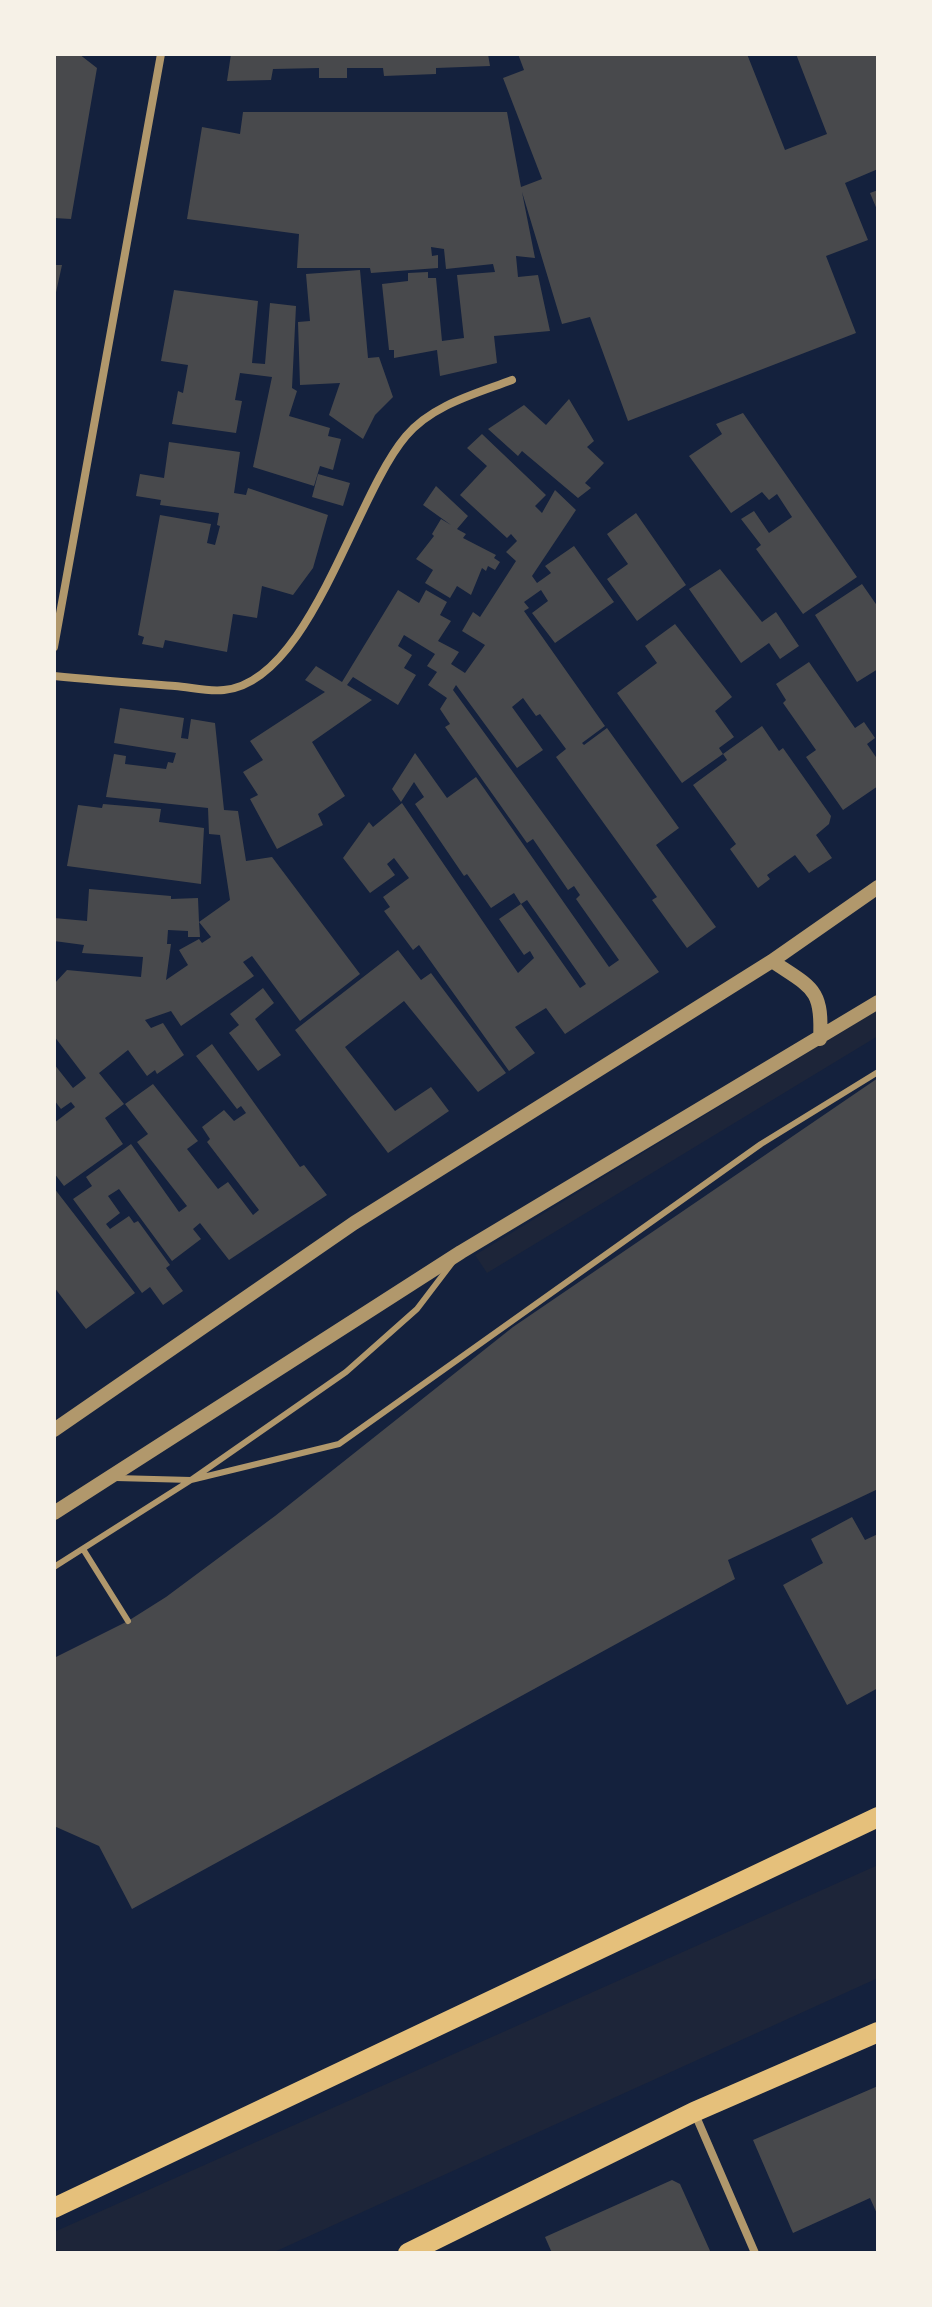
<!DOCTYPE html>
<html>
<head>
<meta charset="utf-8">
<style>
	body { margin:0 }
	#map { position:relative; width:932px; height:2307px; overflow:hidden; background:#14213d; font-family:Roboto,sans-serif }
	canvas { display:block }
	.frame { position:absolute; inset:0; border:56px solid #f6f1e7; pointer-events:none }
</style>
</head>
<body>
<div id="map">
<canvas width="932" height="2307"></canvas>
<div class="frame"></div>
</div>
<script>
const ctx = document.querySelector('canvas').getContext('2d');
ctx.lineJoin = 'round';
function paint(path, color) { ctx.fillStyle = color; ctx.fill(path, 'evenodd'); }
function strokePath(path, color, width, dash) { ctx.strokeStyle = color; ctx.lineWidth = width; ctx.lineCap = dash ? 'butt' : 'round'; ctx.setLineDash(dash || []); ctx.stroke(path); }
const green = new Path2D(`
	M878,1010V1036L487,1273L475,1255Z
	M878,1865V1978L272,2253H54V2232Z`);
const building = new Path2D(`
	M54,54H79L97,68L71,219L54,218Z
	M231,54H488L490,66L436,68V74L384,76L383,68H347V78H319V68L273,69L271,80L227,81Z
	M518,54H747L785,150L827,134L796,54H878V169L845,183L868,240L826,256L856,333L628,421L590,317L562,324L522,192L535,258L516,256L518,277L538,275L550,331L494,336L497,363L440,376L437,350L394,358V350H389L382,284L408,281V273L428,272V278H436L442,341L464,338L457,275L495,272L493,264L446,269L444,249L431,247L432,256L438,255V268L371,273L370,268H297L299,234L187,219L202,127L240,134L243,112H507L521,187L542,179L503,78L524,70Z
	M878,190V212L870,193Z
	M54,265H62L55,297H54Z
	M360,270L368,358L379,357L393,397L375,415L363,439L329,415L340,383L300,385L298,322L310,321L306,274Z
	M174,290L258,301L252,363L265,364L270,303L296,306L292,388L297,391L289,416L330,428L328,436L341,439L333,470L320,466L314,486L253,467L272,377L240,373L235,400L242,401L236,433L172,424L178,391L183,393L188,365L161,361Z
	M569,399L594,441L587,447L604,463L585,483L591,488L578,498L522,451L518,456L488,429L524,405L546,425Z
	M743,413L857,577L803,614L756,549L761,545L741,519L754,511L769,533L792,517L777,494L769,500L762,492L731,513L689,456L722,434L716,424Z
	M482,434L546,495L535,506L542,513L555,490L576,510L532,576L537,583L551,573L545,566L574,546L614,602L555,643L532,613L548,601L541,590L524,602L529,608L524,611L605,726L582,743L584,745L607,728L679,828L656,845L716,927L687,948L652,900L657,897L556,757L566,749L540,714L536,716L523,698L512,707L543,750L517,768L456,685L453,690L659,972L565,1034L546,1008L515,1027L535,1053L509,1071L419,945L413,950L384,911L390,907L383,897L409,878L394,858L387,864L395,875L370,893L343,858L369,822L373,827L402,803L518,973L534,958L530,951L524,955L499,919L521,904L514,893L491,908L467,874L464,876L415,804L424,797L414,782L401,802L392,789L415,753L447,798L476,777L609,967L619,960L576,899L580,895L574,886L568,890L533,839L527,843L445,727L450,724L440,709L447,698L428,685L437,672L427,666L435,654L404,635L398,646L412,655L404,668L416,675L398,705L353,677L347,685L372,700L312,742L345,796L318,814L323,825L277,849L250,799L258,795L243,772L263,760L250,741L325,692L305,680L316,666L342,682L398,590L419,603L426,590L447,602L440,615L451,621L438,641L459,652L451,664L465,673L485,645L462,631L473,612L480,617L516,561L506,552L517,541L511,534L507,538L460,495L487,466L467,448ZM527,900L586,984L580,988L521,904Z
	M169,442L240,452L234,493L246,495L248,488L328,515L313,568L293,595L262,586L257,618L233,614L227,652L165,640L163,648L142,644L144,637L138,635L160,515L211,524L207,543L215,545L220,526L217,525L219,513L160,505L161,500L136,496L140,474L164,478Z
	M318,474L350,483L343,506L312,497Z
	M436,486L468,516L457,529L466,534L463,538L496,555L494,558L500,562L495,570L488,566L486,571L482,568L471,595L457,586L450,598L425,583L433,570L416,559L434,536L432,534L441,519L451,525L423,505Z
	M636,513L686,585L637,621L607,579L628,564L607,534Z
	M720,569L762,622L776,612L799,646L780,659L769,643L741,663L689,589Z
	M862,584L878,607V669L857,682L815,615Z
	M675,624L732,697L715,711L734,737L719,748L723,754L682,783L617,693L657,663L645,646Z
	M809,662L855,728L864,722L875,738L867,744L878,760V786L843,810L806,757L816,750L783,703L786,700L776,684Z
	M120,708L184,718L181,738L188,739L191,719L215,723L224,810L238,811L246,861L272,857L360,974L300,1021L252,956L243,962L254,976L181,1026L171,1011L145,1020L151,1028L163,1023L184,1055L157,1074L155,1070L147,1076L128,1050L99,1073L124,1104L105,1118L123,1144L64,1186L54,1173V1123L75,1107L71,1102L61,1109L54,1100V1064L73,1088L86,1078L54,1036V984L67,970L141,977L143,957L82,953L84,945L54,941V918L87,921L89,889L171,896V899L198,898L199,922L230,900L220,835L209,834L208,808L106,797L114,754L126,756L125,764L166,769L168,762L173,763L176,753L114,743ZM199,922L211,937L202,943L199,939L179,950L188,965L166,980L171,944H167L168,930L188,931V937H200Z
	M762,726L779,751L783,748L831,816L829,824L816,835L832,858L809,873L795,855L767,875L770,879L758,888L730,849L736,844L693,785L727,760L723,754Z
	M103,804L161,809L159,822L204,828L201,884L67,866L78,805L102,808Z
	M398,950L421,980L431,973L506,1073L478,1092L404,1001L345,1047L395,1111L431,1087L449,1111L388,1153L295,1030Z
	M263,988L274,1003L255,1019L281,1055L258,1071L229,1033L239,1025L230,1014Z
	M212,1044L300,1167L304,1165L327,1195L229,1260L200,1223L193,1229L201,1239L172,1261L119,1189L108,1196L120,1213L106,1224L110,1229L129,1216L134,1223L138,1221L170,1265L166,1268L183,1291L163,1305L150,1287L142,1293L73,1199L92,1186L86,1177L131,1144L179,1212L187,1206L137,1142L148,1134L125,1104L153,1084L198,1141L187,1149L218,1189L228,1182L253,1215L259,1210L207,1142L210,1139L202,1127L224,1110L234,1121L246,1113L241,1106L237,1109L196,1056Z
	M878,1078V1489L728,1560L735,1579L132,1909L99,1846L54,1826V1658L128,1621L166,1597L275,1516L513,1327Z
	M54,1188L135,1293L86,1329L54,1287Z
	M852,1517L865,1540L878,1534V1688L847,1705L783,1585L823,1563L811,1539Z
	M878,2086V2216L870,2198L793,2233L753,2140Z
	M672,2180L680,2184L711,2253H552L545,2237Z`);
const service = new Path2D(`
	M116,1478L191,1480L339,1444L761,1144L878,1072
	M83,1549L128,1621
	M54,1567L191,1480L346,1372L417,1309L452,1263`);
const minor = new Path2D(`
	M54,647L161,54
	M54,676C94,680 135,683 175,686C190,687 208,692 224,690C310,682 354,497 406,436C432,405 475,394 512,380
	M695,2114L755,2253`);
const tertiary = new Path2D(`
	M772,961C812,988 823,988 820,1039
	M54,1430L354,1223L772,961L878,887
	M54,1513L461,1252L878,1002`);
const primary = new Path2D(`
	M54,2208L878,1817
	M408,2253L694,2112L878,2032`);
paint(green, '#1d2539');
paint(building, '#48494c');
strokePath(service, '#b1986c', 6);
strokePath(minor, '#b1986c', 8);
strokePath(tertiary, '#b1986c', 14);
strokePath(primary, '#e5c07b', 20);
</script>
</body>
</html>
